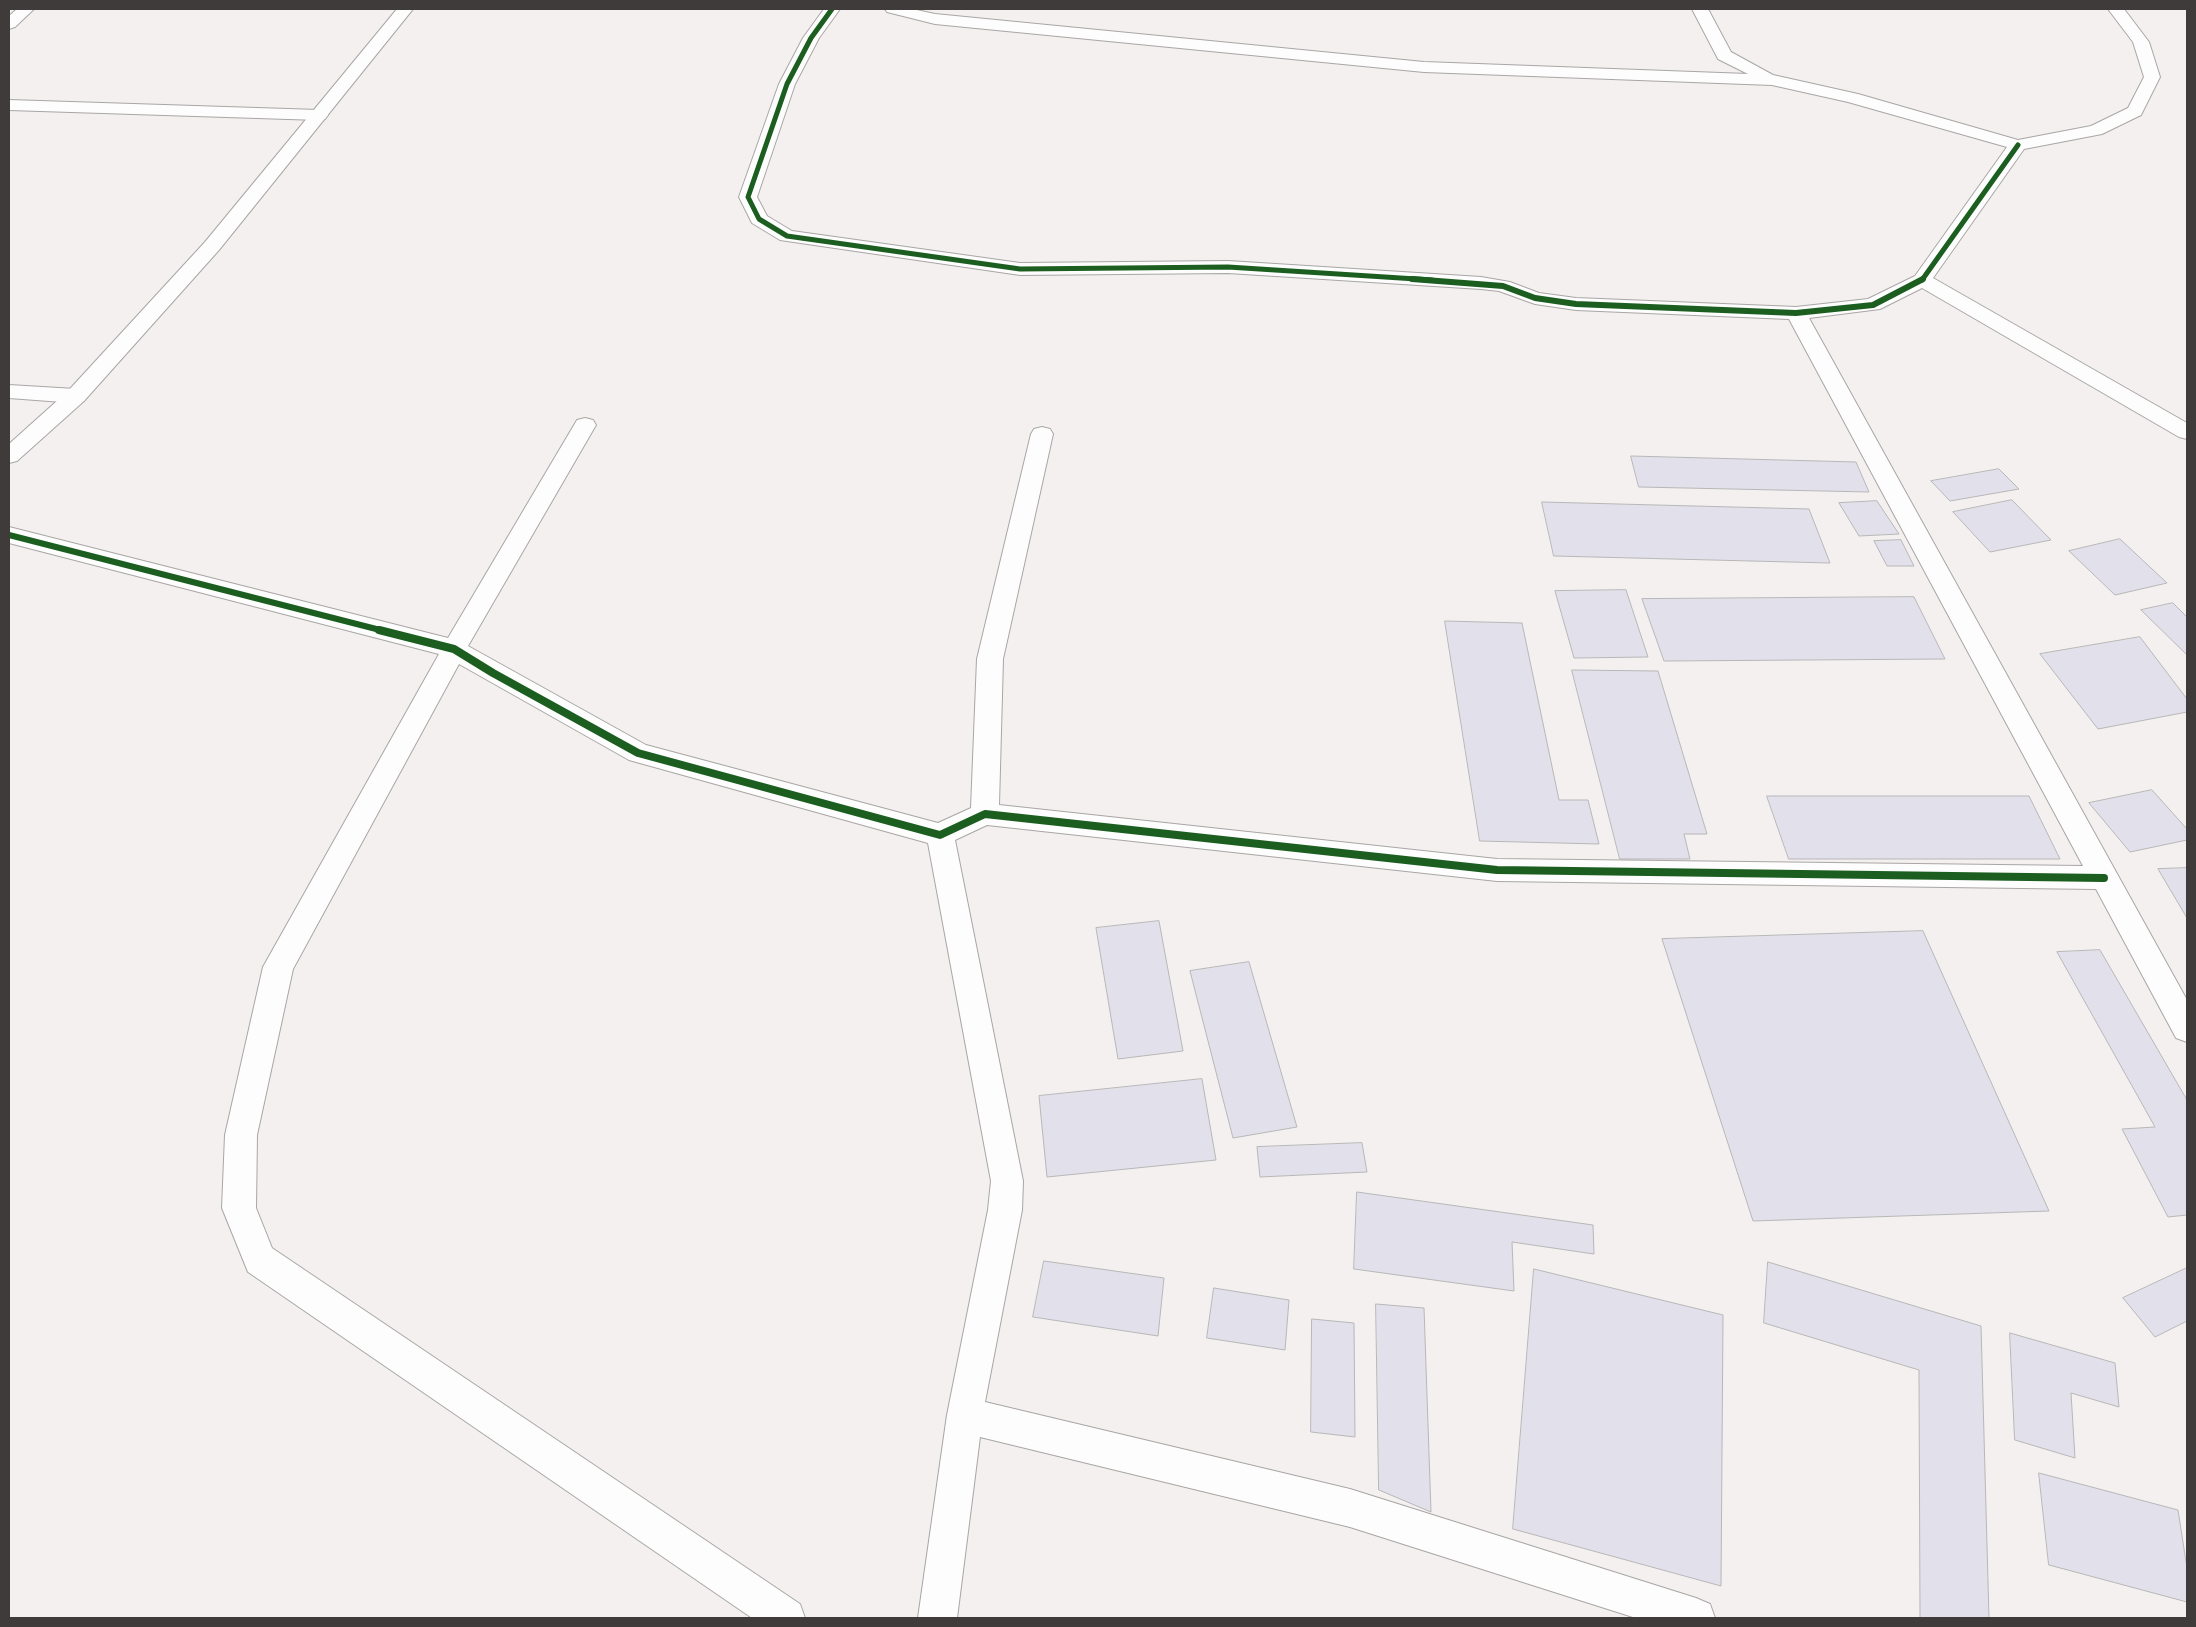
<!DOCTYPE html>
<html>
<head>
<meta charset="utf-8">
<style>
	body { margin:0 }
	#map { position:relative; width:2196px; height:1627px; overflow:hidden; background:#f3f0ef; font-family:"Open Sans",sans-serif }
	canvas { display:block }
	.frame { position:absolute; inset:0; border:10px solid #3e3b3a; pointer-events:none }
</style>
</head>
<body>
<div id="map">
<canvas width="2196" height="1627"></canvas>
<div class="frame"></div>
</div>
<script>
const ctx = document.querySelector('canvas').getContext('2d');
ctx.lineJoin = 'round';
function paint(path, color) { ctx.fillStyle = color; ctx.fill(path, 'evenodd'); }
function strokePath(path, color, width, dash) { ctx.strokeStyle = color; ctx.lineWidth = width; ctx.lineCap = dash ? 'butt' : 'round'; ctx.setLineDash(dash || []); ctx.stroke(path); }
const building = new Path2D(`
	M1631,456L1856,462L1869,492L1639,487Z
	M1999,469L2019,489L1950,501L1931,481Z
	M2012,500L2051,540L1990,552L1953,512Z
	M1877,501L1899,534L1859,536L1839,503Z
	M1542,502L1809,509L1830,563L1554,556Z
	M2120,539L2167,583L2115,595L2069,551Z
	M1901,540L1914,566H1887L1874,541Z
	M1626,590L1648,657L1574,658L1555,591Z
	M1914,597L1945,659L1664,661L1642,599Z
	M2173,603L2187,617V655L2141,610Z
	M1445,621L1522,623L1559,800H1588L1599,844L1480,841Z
	M2140,637L2187,699V712L2098,729L2040,654Z
	M1572,670L1658,671L1707,834H1684L1690,859H1620Z
	M2152,790L2187,829V840L2130,852L2089,803Z
	M1767,796H2029L2060,859H1789Z
	M2187,868V918L2158,869Z
	M1159,921L1183,1051L1118,1059L1096,928Z
	M1923,931L2049,1211L1753,1221L1662,939Z
	M2100,950L2187,1100V1215L2168,1217L2122,1129L2155,1127L2057,952Z
	M1249,962L1297,1127L1233,1138L1190,971Z
	M1202,1079L1216,1160L1047,1177L1039,1096Z
	M1362,1143L1367,1172L1260,1177L1257,1147Z
	M1357,1192L1593,1225L1594,1254L1512,1242L1514,1291L1354,1269Z
	M1044,1261L1164,1278L1158,1336L1033,1317Z
	M1768,1262L1981,1326L1989,1618H1920L1919,1370L1764,1323Z
	M2187,1268V1321L2155,1337L2123,1298Z
	M1534,1269L1723,1315L1721,1586L1513,1529Z
	M1214,1288L1289,1300L1285,1350L1207,1338Z
	M1376,1304L1424,1308L1431,1512L1379,1490Z
	M1312,1319L1354,1323L1355,1437L1311,1432Z
	M2010,1333L2115,1363L2119,1407L2071,1393L2075,1458L2015,1440Z
	M2039,1473L2178,1510L2187,1568V1602L2049,1565Z`);
const service = new Path2D(`
	M9,385L76,389L84,391L87,396L84,401L76,403L9,398Z`);
const minor = new Path2D(`
	M17,9H34L15,27L9,29V16Z
	M824,9H840L819,38L795,84L757,197L767,216L792,231L1020,263L1228,261L1481,277L1510,282L1539,293L1576,298L1796,307L1868,299L1915,276L2007,147L1848,102L1772,85L1424,72L935,24L887,12L885,9H912L935,14L1424,62L1748,74L1718,59L1716,55L1692,9H1708L1731,52L1773,75L1858,94L2018,140L2091,126L2128,108L2144,77L2133,42L2108,9H2124L2149,42L2160,77L2141,115L2102,134L2024,149L1933,278L2187,423V439L2179,437L1922,288L1880,309L1809,318L2187,1000V1042L2176,1038L2096,889L1497,881L987,825L955,840L1023,1181L1022,1210L985,1402L1350,1489L1696,1598L1710,1604L1715,1618H1636L1350,1527L980,1437L957,1618H918L947,1415L988,1210L991,1181L928,843L629,760L459,664L293,969L257,1135L256,1208L272,1248L800,1604L805,1618H752L248,1272L222,1208L225,1135L263,967L439,654L9,543V527L448,638L577,420L585,418L593,420L596,425L468,646L646,745L938,823L971,808L977,659L1031,434L1034,429L1042,427L1050,429L1053,434L1003,659L999,805L1497,859L2083,866L1789,319L1576,310L1535,304L1499,291L1481,289L1228,273L1020,275L780,240L752,223L739,197L779,84L803,38Z
	M9,100L319,110L325,111L328,115L325,119L319,120L9,110Z`);
const secondary = new Path2D(`
	M397,9H413L219,250L84,401L17,461L9,463V444L68,391L205,242Z`);
const cyclewayFar2 = new Path2D(`
	M832,9L811,38L787,84L748,197L759,219L787,236L1020,269L1228,267L1432,280
	M1922,280L2018,145`);
const cyclewayFar1 = new Path2D(`
	M1412,279L1503,286L1535,298L1576,304L1796,313L1873,305L1923,279
	M9,535L384,631`);
const cycleway = new Path2D(`
	M379,630L454,649L493,673L638,753L940,835L985,814L1497,870L2104,878`);
paint(building, '#e2e0eb');
strokePath(building, '#b8b7b7', 1);
strokePath(service, '#a9a6a5', 2);
strokePath(minor, '#a9a6a5', 2);
strokePath(secondary, '#a9a6a5', 2);
paint(service, '#fdfdfd');
paint(minor, '#fdfdfd');
paint(secondary, '#fdfdfd');
strokePath(cyclewayFar2, '#1b5e20', 5);
strokePath(cyclewayFar1, '#1b5e20', 6);
strokePath(cycleway, '#1b5e20', 8);
</script>
</body>
</html>
